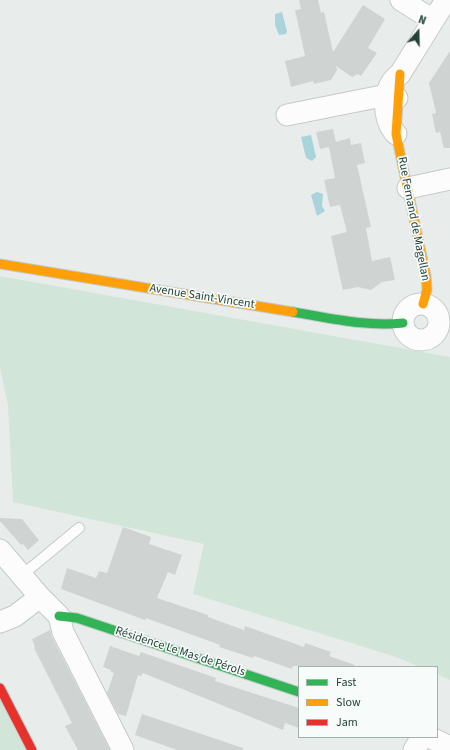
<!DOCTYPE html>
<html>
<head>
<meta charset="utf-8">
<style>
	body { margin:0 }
	#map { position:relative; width:450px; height:750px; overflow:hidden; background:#e8edeb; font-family:"Source Sans 3",sans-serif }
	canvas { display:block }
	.legend { position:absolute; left:298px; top:666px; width:140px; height:72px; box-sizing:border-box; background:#f7fbf9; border:1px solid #a3b1ad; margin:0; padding:5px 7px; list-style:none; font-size:12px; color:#24423a }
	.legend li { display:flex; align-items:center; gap:8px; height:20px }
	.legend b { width:20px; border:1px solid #a3b1ad }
	.north { position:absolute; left:398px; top:12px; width:40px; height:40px; -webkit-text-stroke:3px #f7fbf9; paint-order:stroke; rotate:20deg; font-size:11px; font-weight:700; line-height:16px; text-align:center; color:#24423a }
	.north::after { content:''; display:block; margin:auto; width:14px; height:18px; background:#24423a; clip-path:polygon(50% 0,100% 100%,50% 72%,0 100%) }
</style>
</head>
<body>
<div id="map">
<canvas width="450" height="750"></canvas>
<ul class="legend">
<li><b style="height:5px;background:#30b455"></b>Fast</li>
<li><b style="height:5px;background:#ff9f0a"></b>Slow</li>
<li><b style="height:5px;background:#e5322d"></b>Jam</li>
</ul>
<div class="north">N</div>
</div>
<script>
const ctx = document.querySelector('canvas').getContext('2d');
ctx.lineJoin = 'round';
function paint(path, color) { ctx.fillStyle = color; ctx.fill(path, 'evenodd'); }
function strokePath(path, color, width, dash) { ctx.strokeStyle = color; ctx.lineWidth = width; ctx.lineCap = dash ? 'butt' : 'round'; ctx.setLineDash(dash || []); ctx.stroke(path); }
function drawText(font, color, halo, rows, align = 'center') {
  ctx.font = font + ' "Source Sans 3",sans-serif'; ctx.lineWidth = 3.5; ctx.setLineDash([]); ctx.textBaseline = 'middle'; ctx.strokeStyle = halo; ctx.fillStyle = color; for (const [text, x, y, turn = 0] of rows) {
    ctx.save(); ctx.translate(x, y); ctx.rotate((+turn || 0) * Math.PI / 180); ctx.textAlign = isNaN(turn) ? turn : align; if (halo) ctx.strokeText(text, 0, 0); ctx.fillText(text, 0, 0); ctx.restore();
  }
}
const green = new Path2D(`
	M0,276L450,357V680L437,674V667H420L396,657L193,594L204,544L13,502L8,405L0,368Z
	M0,694L32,750H0Z`);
const water = new Path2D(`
	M282,12L287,31L286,34L279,35L275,25V14Z
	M311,135L316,157L312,161L306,158L301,137Z
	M317,192L323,194L322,206L325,211L317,216L311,195Z`);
const building = new Path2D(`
	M299,0H318L321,13L324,12L333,52L363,5L385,19L368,48L377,53L361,76L358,74L352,77L336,66L337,70L331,80L314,84L313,81L291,87L285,61L305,56L295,10L301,9Z
	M450,51V148H444L440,132L436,133L434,124L432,114L436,113L429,83Z
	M333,129L336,142L350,138L351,145L361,143L365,163L357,165L371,227L366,228L372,261L390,257L395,280L382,282L371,290L358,287L343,290L339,273L331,236L347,232L340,205L330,207L324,180L335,178L329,147L320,149L316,132Z
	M0,518L22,519L39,540L28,550L23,544L21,545L0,521Z
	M123,527L151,537L149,544L182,555L175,575L168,572L157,598L208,615V617L244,630L245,626L304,647L305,643L331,652L329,656L355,665L354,667L293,666L292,669L254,656L253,658L219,647L220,645L212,642L146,618L145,620L61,589L67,568L96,578L99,571L107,573Z
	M50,630L52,637L110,750H78L65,726L72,723L34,648L35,647L32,639Z
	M110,646L139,656L141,652L216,678L215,681L299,708V728L285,723L283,730L143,673L141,676L138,675L126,716L118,714L107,693L114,673L111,672V670L103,667Z
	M142,714L243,748V750H177L135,735Z`);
const lane = new Path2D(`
	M21,576L79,528`);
const street = new Path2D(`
	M401,0L433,20
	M287,115L377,97L397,98
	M396,134C381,119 382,85 400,74L446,0
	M408,188L450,179
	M403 322a18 18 0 1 1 36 0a18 18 0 1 1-36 0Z
	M0,550L40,597L59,616L63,632L123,750
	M0,622L15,616L40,597
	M429,737L450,747
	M414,750L422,737`);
const fast = new Path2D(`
	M293,312C330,318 366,327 403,323
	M59,616L77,618L299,692`);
const slow = new Path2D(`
	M400,74L396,134L426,276L427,290L423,304
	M0,264L293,312`);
const jam = new Path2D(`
	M0,688L32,750`);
const streetNames = [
	["Rue Fernand de Magellan",413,219,79],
	["Avenue Saint-Vincent",202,297,9],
	["Résidence Le Mas de Pérols",180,652,18]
];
paint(green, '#d1e6d8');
paint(water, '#a9d4db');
paint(building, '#cfd4d2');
strokePath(lane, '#c5cac8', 12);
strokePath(street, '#c5cac8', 23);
strokePath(fast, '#c3cbc8', 11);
strokePath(slow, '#c3cbc8', 11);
strokePath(jam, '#c3cbc8', 11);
strokePath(lane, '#fcfcfc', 10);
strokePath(street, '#fcfcfc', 21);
strokePath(fast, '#30b455', 9);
strokePath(slow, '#ff9f0a', 9);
strokePath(jam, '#e5322d', 9);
drawText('12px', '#24423a', '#f7fbf9', streetNames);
</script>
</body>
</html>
